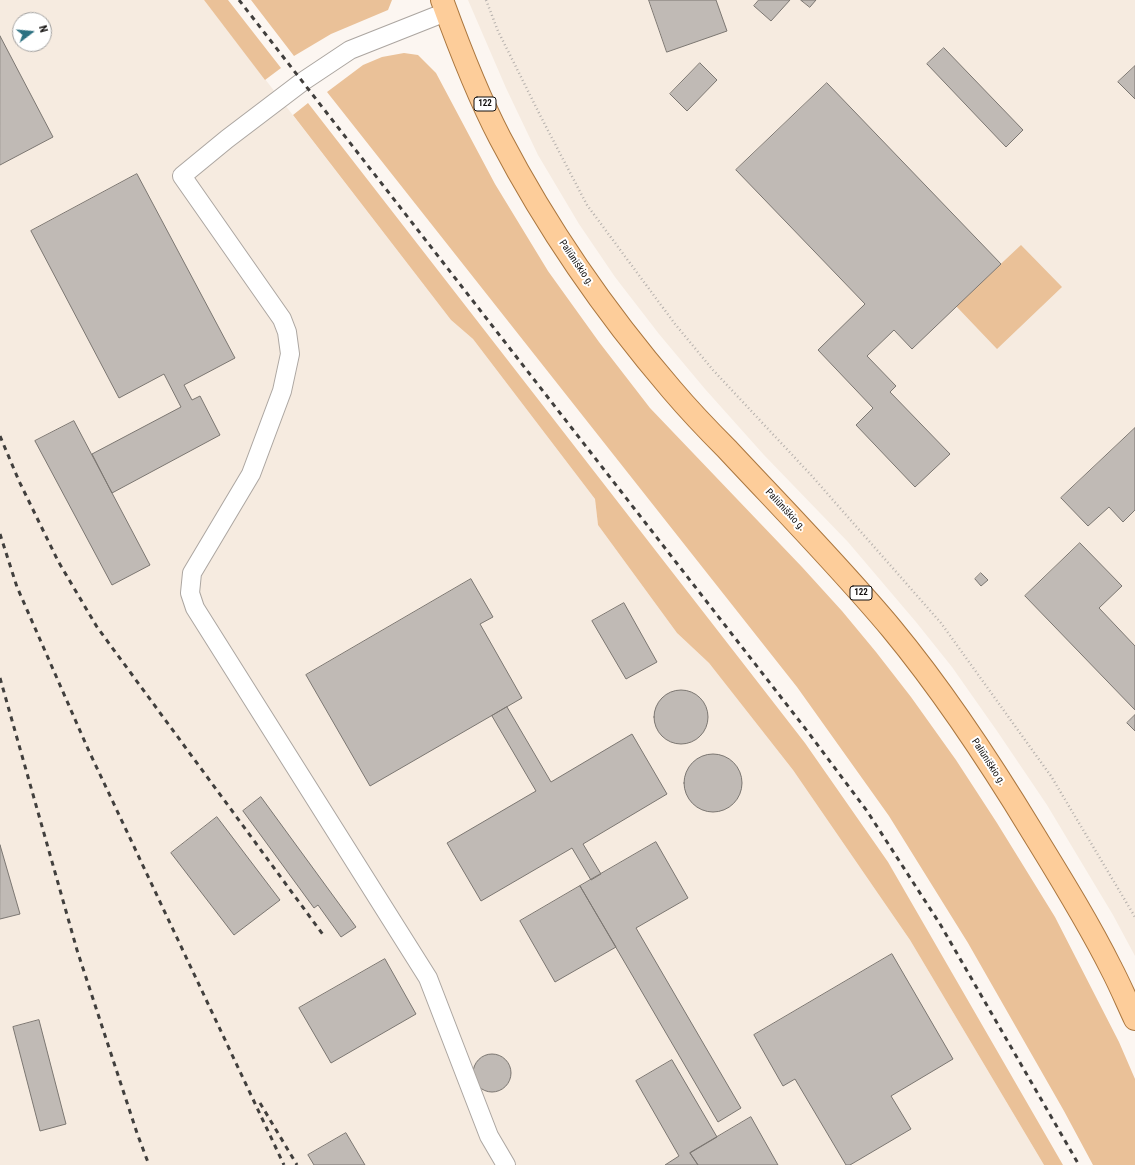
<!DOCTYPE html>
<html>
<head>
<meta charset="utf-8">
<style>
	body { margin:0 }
	#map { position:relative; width:1135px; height:1165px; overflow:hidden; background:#fcf6f1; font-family:"Roboto Condensed",sans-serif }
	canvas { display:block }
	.north { position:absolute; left:12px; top:12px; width:40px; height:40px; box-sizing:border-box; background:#fff; border:1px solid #a1a09f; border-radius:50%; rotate:74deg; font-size:11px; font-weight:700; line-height:16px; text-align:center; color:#131110 }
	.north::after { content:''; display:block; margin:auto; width:14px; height:18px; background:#2c7181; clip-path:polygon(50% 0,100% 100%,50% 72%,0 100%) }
</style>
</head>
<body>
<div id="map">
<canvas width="1135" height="1165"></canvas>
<div class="north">N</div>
</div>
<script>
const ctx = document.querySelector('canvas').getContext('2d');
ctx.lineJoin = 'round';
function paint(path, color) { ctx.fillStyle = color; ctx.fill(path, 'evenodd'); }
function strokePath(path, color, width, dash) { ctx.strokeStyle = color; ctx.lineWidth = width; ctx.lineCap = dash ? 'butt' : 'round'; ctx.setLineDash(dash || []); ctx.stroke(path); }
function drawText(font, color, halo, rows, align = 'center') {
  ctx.font = font + ' "Roboto Condensed",sans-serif'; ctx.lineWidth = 4; ctx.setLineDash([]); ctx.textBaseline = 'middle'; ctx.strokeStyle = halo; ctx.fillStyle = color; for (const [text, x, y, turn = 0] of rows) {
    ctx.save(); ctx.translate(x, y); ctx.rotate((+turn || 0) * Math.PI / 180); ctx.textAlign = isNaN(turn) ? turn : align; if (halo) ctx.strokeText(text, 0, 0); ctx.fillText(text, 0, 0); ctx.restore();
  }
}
const built = new Path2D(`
	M0,0H204L451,320L473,339L595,499L598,525L677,633L709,663L793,770L910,940L1044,1165H0ZM20,20H44V44H20Z
	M468,0H1135V956L1113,915L1047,805L997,731L952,667L916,622L848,542L764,455L705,389L659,334L615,277L579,224L538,155L506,88Z`);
const green = new Path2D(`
	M204,0H228L281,68L265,80Z
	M251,0H392L388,10L331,34L294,56Z
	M404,53L418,55L436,73L495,184L548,271L599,342L650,408L802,567L842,611L876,652L911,697L956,760L997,823L1055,917L1119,1042L1135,1079V1165H1093L1064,1111L968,943L889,816L797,687L327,92L363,65L382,57Z
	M308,103L805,743L888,862L1063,1165H1044L910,940L793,770L709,663L677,633L598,525L595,499L473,339L451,320L293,115Z
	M1021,245L1062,287L997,349L956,306Z`);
const building = new Path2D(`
	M649,0H716L727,31L667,52Z
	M759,0H790L771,21L754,6Z
	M801,0H816L810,7Z
	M0,36L53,137L0,165Z
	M944,48L1023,130L1006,147L927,64Z
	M700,63L717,80L687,111L670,94Z
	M1135,66V99L1118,82Z
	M827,83L1001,264L912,349L894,330L867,356L896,386L890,392L950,454L915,487L856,425L873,408L818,350L865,304L736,170Z
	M137,174L235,358L184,385L192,400L200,396L220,435L112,493L92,454L181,407L164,374L119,398L31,231Z
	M74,421L150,565L112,585L35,441Z
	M1135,428V510L1123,522L1109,507L1088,526L1061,498Z
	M1080,543L1122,586L1099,608L1135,646V710L1025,596Z
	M981,573L988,580L981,586L975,579Z
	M471,579L493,617L480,624L522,698L370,786L306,675Z
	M624,603L657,662L626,679L592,621Z
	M654 717a27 27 0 1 1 54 0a27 27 0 1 1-54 0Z
	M507,707L551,782L632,734L667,794L583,844L601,874L591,880L572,848L481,901L447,843L536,791L492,716Z
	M1135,715V731L1127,723Z
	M684 783a29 29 0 1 1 58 0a29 29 0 1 1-58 0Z
	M261,797L356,927L341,937L318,905L314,908L243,811Z
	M217,817L280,900L234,935L171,853Z
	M656,842L688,898L636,928L741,1108L718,1122L580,886Z
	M0,845L20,914L0,919Z
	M580,886L616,947L555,982L520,921Z
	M892,954L953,1059L891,1096L911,1129L850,1165H846L795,1079L783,1086L754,1035Z
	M385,959L416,1014L331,1063L299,1008Z
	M39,1020L66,1124L40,1131L13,1027Z
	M473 1073a19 19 0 1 1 38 0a19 19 0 1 1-38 0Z
	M672,1060L717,1137L690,1153L698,1165H665L679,1156L636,1081Z
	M751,1117L778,1165H698L690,1153Z
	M346,1133L365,1165H314L308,1155Z`);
const path = new Path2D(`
	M486,0L498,31L542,119L587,205L675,324L713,370L811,475L941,623L1051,776L1135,917`);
const street = new Path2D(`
	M446,12L350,50L302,82L227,139L182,176L282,319L287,332L290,354L282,391L251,474L192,573L190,593L195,608L428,978L489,1136L506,1165`);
const primary = new Path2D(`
	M442,0C459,47 477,94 500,138C547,228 605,312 672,390C689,410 708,430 727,449C782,508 839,566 891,628C944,692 990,762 1033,833C1060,877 1088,922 1111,968C1120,985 1127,1002 1135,1019`);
const rail = new Path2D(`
	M239,0L808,732L867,811L940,924L1079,1165
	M0,436L19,481L58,561L97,627L324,936
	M0,534L17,587L88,749L284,1165
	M0,678L77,950L137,1133L149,1165
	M260,1103L297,1165`);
const shields = [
	[485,104,22],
	[861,593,22]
];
const shieldNames = [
	["122",485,104],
	["122",861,593]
];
const streetNames = [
	["Paliūniškio g.",576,263,56],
	["Paliūniškio g.",785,510,47],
	["Paliūniškio g.",988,762,57]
];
paint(built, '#f6ebe0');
paint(green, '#eac198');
paint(building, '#c0bab5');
strokePath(building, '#7c7772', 1);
strokePath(street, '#aca6a1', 20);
strokePath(primary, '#aa763e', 24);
strokePath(path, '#b5b0ac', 2.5, [1, 3]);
strokePath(street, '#fff', 18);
strokePath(primary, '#fdcd9a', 22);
strokePath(rail, '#413f3d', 3, [5, 5]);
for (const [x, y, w] of shields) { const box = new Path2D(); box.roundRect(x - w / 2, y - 7, w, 14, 3); ctx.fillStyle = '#fff'; ctx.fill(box); strokePath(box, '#131110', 1); }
drawText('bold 9px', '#131110', null, shieldNames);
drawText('10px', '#131110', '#fff', streetNames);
</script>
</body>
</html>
